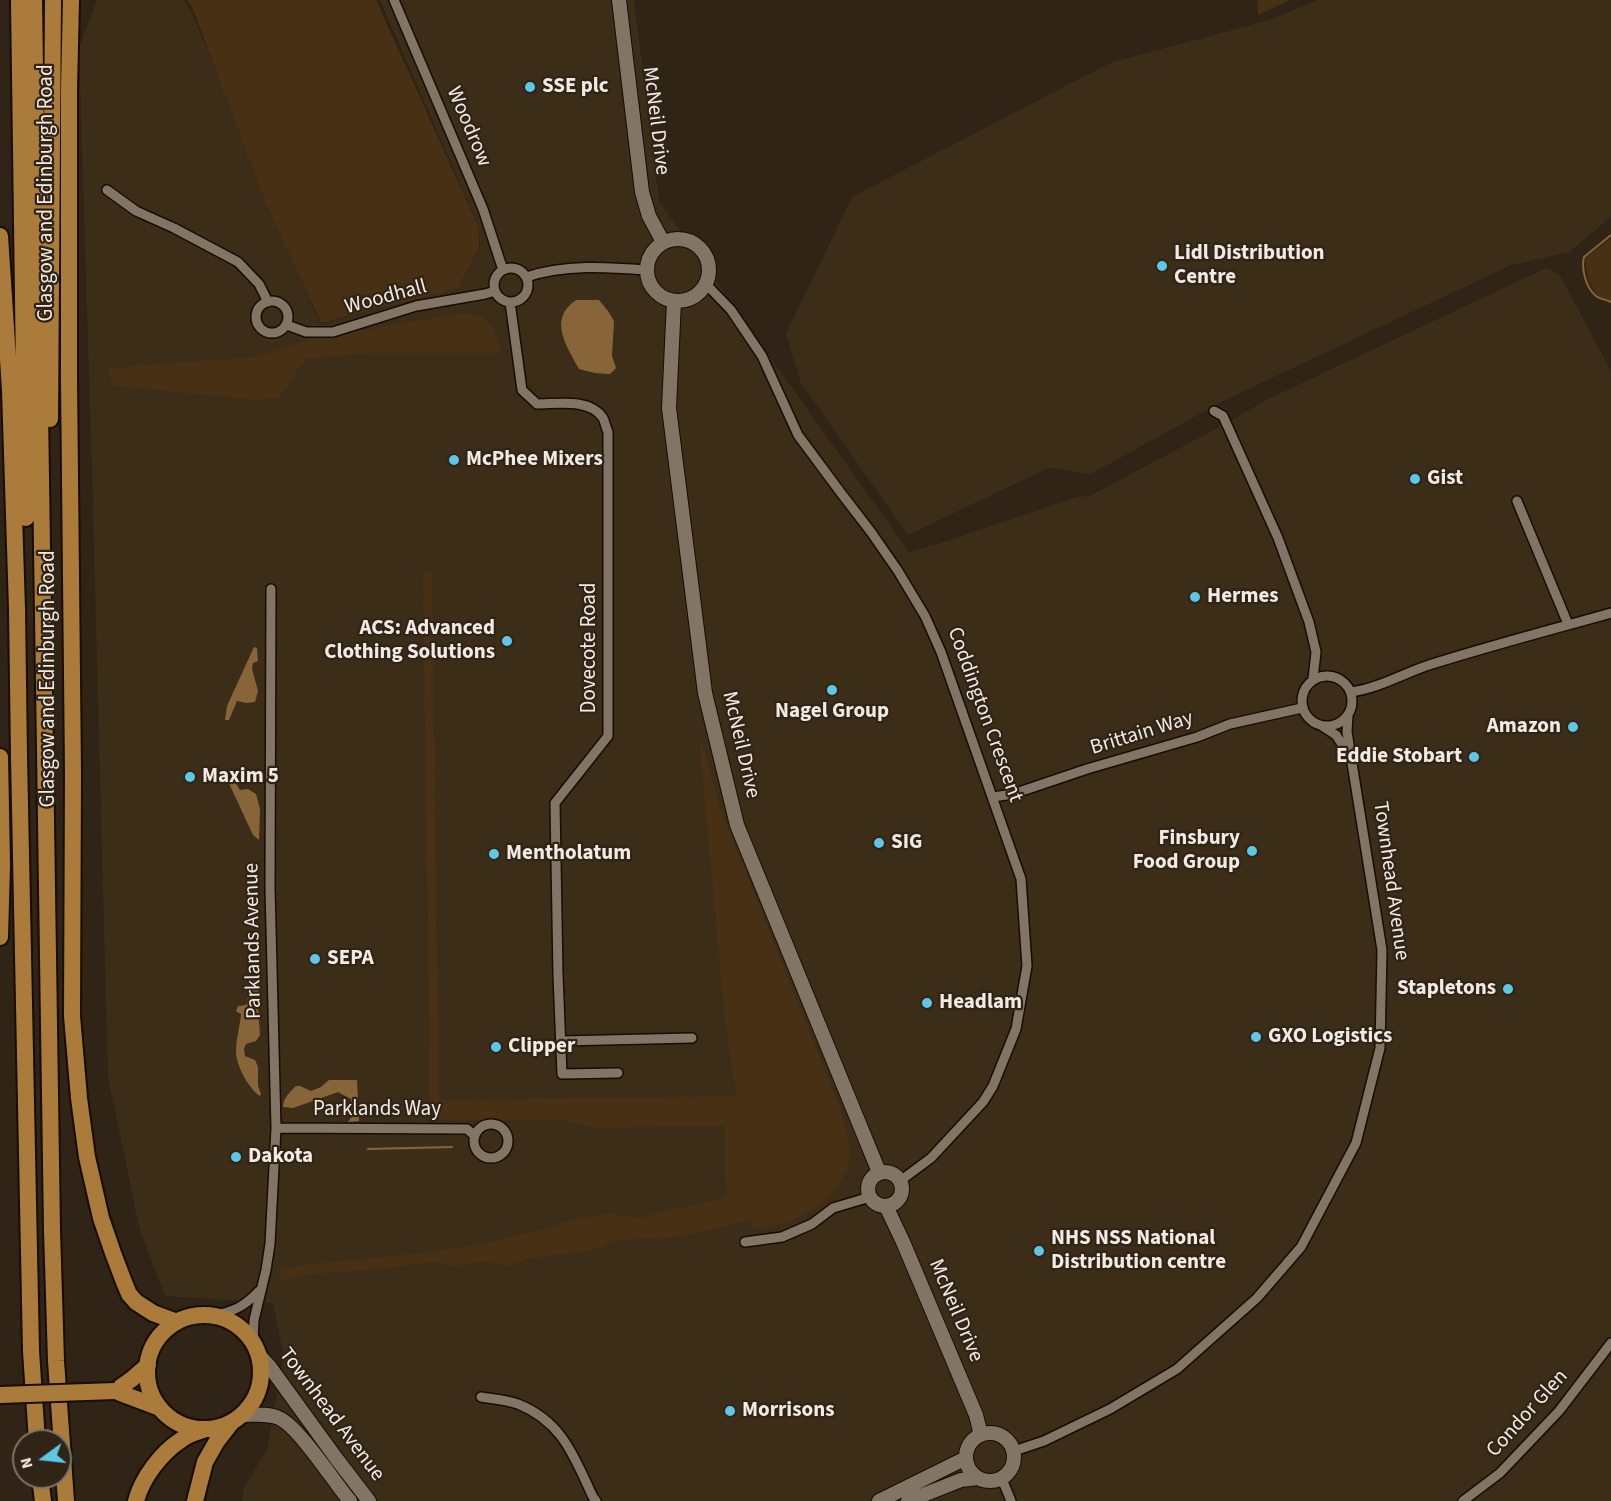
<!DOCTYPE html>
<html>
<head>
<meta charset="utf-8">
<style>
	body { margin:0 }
	#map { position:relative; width:1611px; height:1501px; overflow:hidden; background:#302417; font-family:"Source Sans 3",sans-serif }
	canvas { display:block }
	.north { position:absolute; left:12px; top:1429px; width:60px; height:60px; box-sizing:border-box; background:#302417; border:2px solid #7e7469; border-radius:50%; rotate:255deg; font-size:16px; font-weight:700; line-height:24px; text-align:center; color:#f3ebe3 }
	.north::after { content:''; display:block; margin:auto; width:21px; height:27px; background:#5dc7e8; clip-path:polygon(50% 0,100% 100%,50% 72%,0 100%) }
</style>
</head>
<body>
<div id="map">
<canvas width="1611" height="1501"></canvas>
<div class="north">N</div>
</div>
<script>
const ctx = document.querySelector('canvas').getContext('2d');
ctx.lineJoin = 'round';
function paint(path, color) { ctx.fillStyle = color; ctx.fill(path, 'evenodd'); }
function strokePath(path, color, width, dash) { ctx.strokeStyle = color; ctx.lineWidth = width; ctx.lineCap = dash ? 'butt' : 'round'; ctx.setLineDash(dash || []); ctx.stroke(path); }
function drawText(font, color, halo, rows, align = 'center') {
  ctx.font = font + ' "Source Sans 3",sans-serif'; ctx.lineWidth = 4.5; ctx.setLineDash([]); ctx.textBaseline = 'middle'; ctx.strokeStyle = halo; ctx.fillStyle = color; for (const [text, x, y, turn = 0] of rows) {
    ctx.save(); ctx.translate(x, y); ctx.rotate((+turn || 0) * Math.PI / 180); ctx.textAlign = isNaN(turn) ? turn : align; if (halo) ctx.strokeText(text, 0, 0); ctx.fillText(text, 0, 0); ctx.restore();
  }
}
const built = new Path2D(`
	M97,0H184L192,13L320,324L457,289L480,247L479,227L380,0H634L659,201L909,552L941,543L1077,497L1090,496L1234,419L1264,401L1546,268L1559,274L1611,371V1501H242L244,1488L267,1449L284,1358L273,1303L165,1296L140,1230L108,1078L92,474L79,47Z
	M1318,0H1611V217L1569,252L1509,266L1223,401L1091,474L1048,468L908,535L801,383L786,334L852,197L1110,63L1269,20Z`);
const green = new Path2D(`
	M187,0H376L479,228V248L457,289L321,323L265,201L192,7Z
	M1257,0H1290L1258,15Z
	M1611,238V303C1590,296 1587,277 1585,258Z
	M463,313L482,317L494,328L501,353H368L305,359L279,398L254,400L112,385L108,368L256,357L311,339Z
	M423,572H432L439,1100L737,1096L730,1055L723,999L699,737L704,749L721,810L841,1111L850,1147L848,1168L839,1184L821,1205L788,1223L752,1229L751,1219L734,1224L679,1237L617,1240L601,1247L585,1251L526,1259L506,1267L486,1261L453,1266L435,1262L364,1270L310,1274L282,1282L279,1270L304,1265L421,1253L481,1244L543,1229L567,1221L609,1213L640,1218L673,1209L720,1200L726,1194L725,1126L595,1128L563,1120H430Z`);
const water = new Path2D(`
	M576,300H599L608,311L614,321L612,356L616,368L610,374L595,373L579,369C566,345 548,319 576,300Z
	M254,647L257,648L258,661L253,663L252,669L258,691L255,702L246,703L237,701L229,720H225L227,706Z
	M226,772H230C235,778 235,783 240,790L248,789L256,794L260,809L259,840L253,835L227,779Z
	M259,973L258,1007L260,1035L256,1041L246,1044L244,1049L245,1056L255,1060L258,1067V1086L261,1094L260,1096C249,1089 236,1065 236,1052C236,1039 240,1026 241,1014L236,1011L238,1006L246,1005L254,976Z
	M329,1080H357L359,1121L348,1122L352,1116L351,1099L338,1092L293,1108L283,1107C283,1098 290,1092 296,1086H300L311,1091L321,1087Z`);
const stream = new Path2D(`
	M1611,235L1584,257C1581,269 1586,288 1596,296C1600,299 1607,300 1611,302
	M368,1149L452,1147`);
const street = new Path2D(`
	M394,0L483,209L503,270
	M107,190L136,211L174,228L238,262L259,284L268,302
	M494 285a17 17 0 1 1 34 0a17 17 0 1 1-34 0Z
	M527,277C563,264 609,267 647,270
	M706,284L731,310L762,356L798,435L841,493L871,532L898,571L925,616L941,652L1021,879L1027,966L1016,1029L993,1086L983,1102L931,1158L900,1181
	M256 317a16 16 0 1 1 32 0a16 16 0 1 1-32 0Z
	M510,302L522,390L537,404C557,404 590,398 603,418C605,422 606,428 608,432V736L555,803L558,975L562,1074L618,1073
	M287,325L306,332H333L416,306L485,294L495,291
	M1214,411L1223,416L1278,538L1309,622L1316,652L1313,679
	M1517,501L1568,624
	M1302 701a25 25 0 1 1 50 0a25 25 0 1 1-50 0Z
	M1351,692C1379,688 1402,674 1429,665C1489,646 1550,630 1611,613
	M1322,726L1336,735L1349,755
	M993,797L1013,794L1087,769L1197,737L1230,724L1302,708
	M561,1041L692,1038
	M474 1141a17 17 0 1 1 34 0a17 17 0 1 1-34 0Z
	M276,1128L467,1129L475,1136
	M745,1242L782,1237L812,1224L833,1208L870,1197
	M213,1316C234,1311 244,1307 259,1291
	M253,1343L254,1320L266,1270L270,1244L276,1128L270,888L271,589
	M481,1397C493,1399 507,1400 518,1404C563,1422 574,1457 593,1497L596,1501
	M1014,1451L1044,1441L1110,1409L1177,1369L1257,1298L1301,1247L1356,1143L1380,1048L1382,950L1347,732L1348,715
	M1002,1479L1011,1501
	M1463,1501L1500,1473L1559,1411L1611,1343`);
const secondary = new Path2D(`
	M619,0L642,192L649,216L663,242
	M647 270a31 31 0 1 1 62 0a31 31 0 1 1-62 0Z
	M674,301L669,408L705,693L737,825L879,1172
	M868 1189a17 17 0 1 1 34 0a17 17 0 1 1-34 0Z
	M886,1206L903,1242L976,1415L981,1435
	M259,1355L270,1367L336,1458L369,1501
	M242,1415C254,1415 268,1413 279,1418C299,1427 334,1482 350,1501
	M966 1457a24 24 0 1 1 48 0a24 24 0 1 1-48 0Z
	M879,1501L966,1458
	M908,1501L961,1480L978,1478`);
const highway = new Path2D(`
	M19,0L26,518
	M34,0L52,1230L56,1361L66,1501
	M71,0L69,89V379L73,773L72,1016L79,1098L87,1157L101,1218L113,1253L124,1282L129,1294L136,1302L153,1313L177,1322
	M0,236L10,390L17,609L19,756L31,1351L37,1441
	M50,419L53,0
	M0,757L2,865L0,937
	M147 1372a57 57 0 1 1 114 0a57 57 0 1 1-114 0Z
	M115,1391L160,1408
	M115,1391L132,1379L148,1365
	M40,1477L43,1501
	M136,1501C142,1478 161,1453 181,1440C187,1435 195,1433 203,1430
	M195,1501L205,1462L217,1441L231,1423`);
const highwayBridge = new Path2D(`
	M0,1395L115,1391`);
const markers = [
	[530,87,6,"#5dc7e8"],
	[1162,266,6,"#5dc7e8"],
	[454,460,6,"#5dc7e8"],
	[1415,479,6,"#5dc7e8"],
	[1195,597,6,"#5dc7e8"],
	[507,641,6,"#5dc7e8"],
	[832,690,6,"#5dc7e8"],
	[1573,727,6,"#5dc7e8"],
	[1474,757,6,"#5dc7e8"],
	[190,777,6,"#5dc7e8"],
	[879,843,6,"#5dc7e8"],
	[1252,851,6,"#5dc7e8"],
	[494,854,6,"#5dc7e8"],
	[315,959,6,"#5dc7e8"],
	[1508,989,6,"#5dc7e8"],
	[927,1003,6,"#5dc7e8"],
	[1256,1037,6,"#5dc7e8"],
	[496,1047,6,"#5dc7e8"],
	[236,1157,6,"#5dc7e8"],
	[1039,1251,6,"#5dc7e8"],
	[730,1411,6,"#5dc7e8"]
];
const poiNames = [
	["SSE plc",542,87],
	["Lidl Distribution",1174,254],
	["Centre",1174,278],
	["McPhee Mixers",466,460],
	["Gist",1427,479],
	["Hermes",1207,597],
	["ACS: Advanced",495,629,"right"],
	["Clothing Solutions",495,653,"right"],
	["Nagel Group",832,712,"center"],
	["Amazon",1561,727,"right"],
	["Eddie Stobart",1462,757,"right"],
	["Maxim 5",202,777],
	["Finsbury",1240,839,"right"],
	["Food Group",1240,863,"right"],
	["SIG",891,843],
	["Mentholatum",506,854],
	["SEPA",327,959],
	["Stapletons",1496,989,"right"],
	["Headlam",939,1003],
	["GXO Logistics",1268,1037],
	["Clipper",508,1047],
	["Dakota",248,1157],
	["NHS NSS National",1051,1239],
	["Distribution centre",1051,1263],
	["Morrisons",742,1411]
];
const streetNames = [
	["McNeil Drive",655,121,83],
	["Woodrow",468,127,67],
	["Glasgow and Edinburgh Road",47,193,-90],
	["Woodhall",386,298,-15],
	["Dovecote Road",590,648,-90],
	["Glasgow and Edinburgh Road",49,679,-90],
	["Coddington Crescent",984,715,70],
	["Brittain Way",1142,734,-17],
	["McNeil Drive",740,745,77],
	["Townhead Avenue",1390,881,82],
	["Parklands Avenue",254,941,-91],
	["Parklands Way",377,1110],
	["McNeil Drive",955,1311,67],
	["Condor Glen",1528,1414,-48],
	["Townhead Avenue",331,1415,53]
];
paint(built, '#3c2d19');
paint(green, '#473013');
paint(water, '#886538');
strokePath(stream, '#886538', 2);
strokePath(street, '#170d03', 12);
strokePath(secondary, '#170d03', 16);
strokePath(highway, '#170d03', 20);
strokePath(street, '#827565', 9);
strokePath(secondary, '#827565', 14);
strokePath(highway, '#ab7b3c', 16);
strokePath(highwayBridge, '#170d03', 20, []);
strokePath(highwayBridge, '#ab7b3c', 16);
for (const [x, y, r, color] of markers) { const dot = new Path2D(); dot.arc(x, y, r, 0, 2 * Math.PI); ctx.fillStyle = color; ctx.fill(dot); strokePath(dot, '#302417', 2); }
drawText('bold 21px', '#f3ebe3', '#302417', poiNames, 'left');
drawText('21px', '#f3ebe3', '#302417', streetNames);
</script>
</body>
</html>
